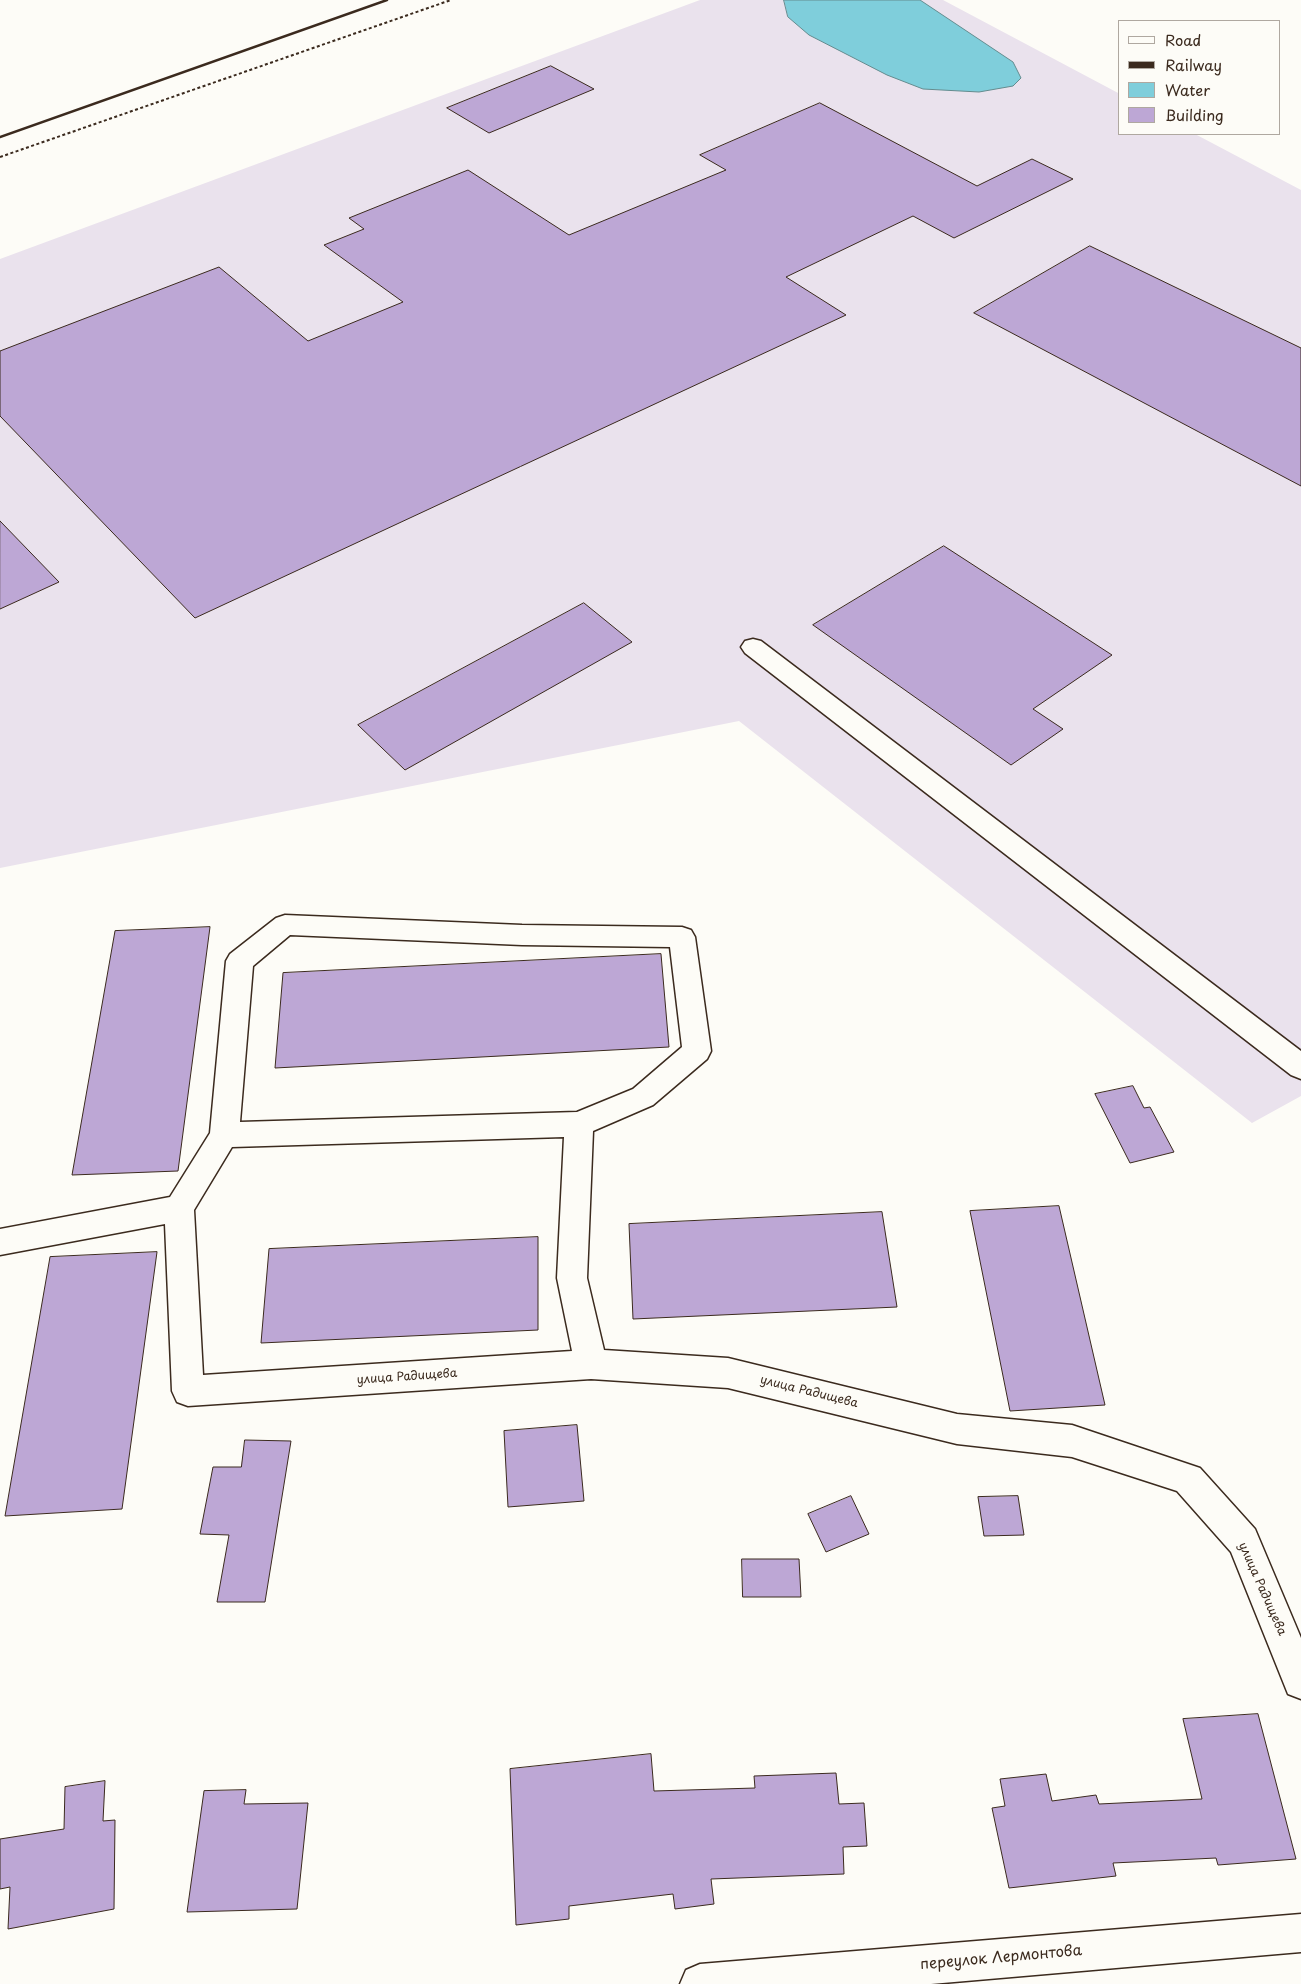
<!DOCTYPE html>
<html>
<head>
<meta charset="utf-8">
<style>
	body { margin:0 }
	#map { position:relative; width:1301px; height:1984px; overflow:hidden; background:#fdfcf7; font-family:"Playpen Sans",sans-serif }
	canvas { display:block }
	.legend { position:absolute; left:1118px; top:20px; width:162px; height:115px; box-sizing:border-box; background:#fdfcf7; border:1px solid #afa8a0; margin:0; padding:6px 9px; list-style:none; font-size:15px; color:#3b2a1e }
	.legend li { display:flex; align-items:center; gap:10px; height:25px }
	.legend b { width:25px; border:1px solid #afa8a0 }
</style>
</head>
<body>
<div id="map">
<canvas width="1301" height="1984"></canvas>
<ul class="legend">
<li><b style="height:6px;background:#fdfcf7"></b>Road</li>
<li><b style="height:6px;background:#3b2a1e"></b>Railway</li>
<li><b style="height:14px;background:#7fcedb"></b>Water</li>
<li><b style="height:14px;background:#bda7d5"></b>Building</li>
</ul>
</div>
<script>
const ctx = document.querySelector('canvas').getContext('2d');
ctx.lineJoin = 'round';
function paint(path, color) { ctx.fillStyle = color; ctx.fill(path, 'evenodd'); }
function strokePath(path, color, width, dash) { ctx.strokeStyle = color; ctx.lineWidth = width; ctx.lineCap = dash ? 'butt' : 'round'; ctx.setLineDash(dash || []); ctx.stroke(path); }
function drawText(font, color, halo, rows, align = 'center') {
  ctx.font = font + ' "Playpen Sans",sans-serif'; ctx.lineWidth = 4.5; ctx.setLineDash([]); ctx.textBaseline = 'middle'; ctx.strokeStyle = halo; ctx.fillStyle = color; for (const [text, x, y, turn = 0] of rows) {
    ctx.save(); ctx.translate(x, y); ctx.rotate((+turn || 0) * Math.PI / 180); ctx.textAlign = isNaN(turn) ? turn : align; if (halo) ctx.strokeText(text, 0, 0); ctx.fillText(text, 0, 0); ctx.restore();
  }
}
const built = new Path2D(`
	M700,0H943L1120,94V134H1195L1301,190V1096L1252,1123L739,721L0,868V259Z`);
const water = new Path2D(`
	M784,0H920L1013,62L1021,78L1013,86L979,92L923,89L887,75L809,35L788,17Z`);
const building = new Path2D(`
	M551,66L594,89L489,133L447,108Z
	M820,103L977,186L1032,159L1073,179L954,238L913,216L786,277L846,315L195,618L0,416V351L219,267L308,341L403,302L324,245L364,229L349,218L468,170L569,235L726,170L700,155Z
	M1090,246L1301,348V486L974,313Z
	M0,521L59,582L0,609Z
	M944,546L1112,655L1033,709L1063,729L1011,765L813,625Z
	M584,603L632,642L405,770L358,725Z
	M210,927L178,1171L72,1175L115,931Z
	M661,954L669,1047L275,1068L283,973Z
	M1133,1086L1144,1108L1150,1107L1174,1152L1130,1163L1095,1094Z
	M1059,1206L1105,1405L1010,1411L970,1211Z
	M882,1212L897,1307L633,1319L629,1224Z
	M538,1237V1330L261,1343L269,1249Z
	M157,1252L122,1509L5,1516L50,1257Z
	M577,1425L584,1501L508,1507L504,1431Z
	M245,1440L291,1441L265,1602H217L229,1535L200,1534L213,1467H241Z
	M851,1496L869,1534L826,1552L808,1514Z
	M1018,1496L1024,1535L984,1536L978,1497Z
	M742,1559H799L801,1597H743Z
	M1258,1714L1296,1859L1218,1865L1216,1858L1113,1863L1116,1876L1009,1888L992,1808L1005,1806L1000,1779L1046,1774L1052,1801L1096,1795L1099,1804L1202,1799L1183,1719Z
	M651,1754L654,1791L755,1788L754,1776L836,1773L839,1804L864,1803L867,1846L843,1847L844,1874L711,1879L714,1904L675,1909L673,1894L569,1906V1919L516,1925L510,1769Z
	M105,1781L103,1821L115,1820L114,1909L8,1929L10,1887L0,1889V1839L64,1829L65,1787Z
	M246,1790L244,1804L308,1803L297,1909L187,1912L204,1791Z`);
const path = new Path2D(`
	M0,157L451,0`);
const minor = new Path2D(`
	M753,639L761,641L1301,1051V1079L1291,1075L745,653L741,647L745,641Z
	M285,915L522,925L682,927L691,930L695,937L711,1051L707,1059L653,1105L593,1131L587,1278L604,1350L728,1358L957,1414L1072,1425L1200,1468L1255,1529L1301,1638V1699L1288,1694L1231,1552L1177,1491L1072,1457L957,1444L728,1388L591,1379L188,1406L177,1402L172,1391L165,1224L0,1255V1229L170,1197L210,1133L226,961L230,954L276,918ZM290,935L522,945L670,947L682,1047L633,1089L577,1112L240,1122L253,966ZM564,1137L557,1278L572,1351L203,1375L194,1210L232,1147Z
	M1301,1914V1952L931,1984H680L686,1970L700,1964Z`);
const rail = new Path2D(`
	M0,137L387,0`);
const streetNames = [
	["улица Радищева",407,1377,-4],
	["улица Радищева",809,1392,14],
	["улица Радищева",1262,1589,66]
];
const nearStreetnames = [
	["переулок Лермонтова",1001,1958,-5]
];
paint(built, '#eae2ed');
paint(water, '#7fcedb');
strokePath(water, '#648c8f', 1);
paint(building, '#bda7d5');
strokePath(building, '#3b2a1e', 1);
strokePath(minor, '#3b2a1e', 3);
strokePath(path, '#3b2a1e', 2, [3, 2.5]);
paint(minor, '#fdfcf7');
strokePath(rail, '#3b2a1e', 2.5);
drawText('12px', '#3b2a1e', '#fdfcf7', streetNames);
drawText('15px', '#3b2a1e', '#fdfcf7', nearStreetnames);
</script>
</body>
</html>
